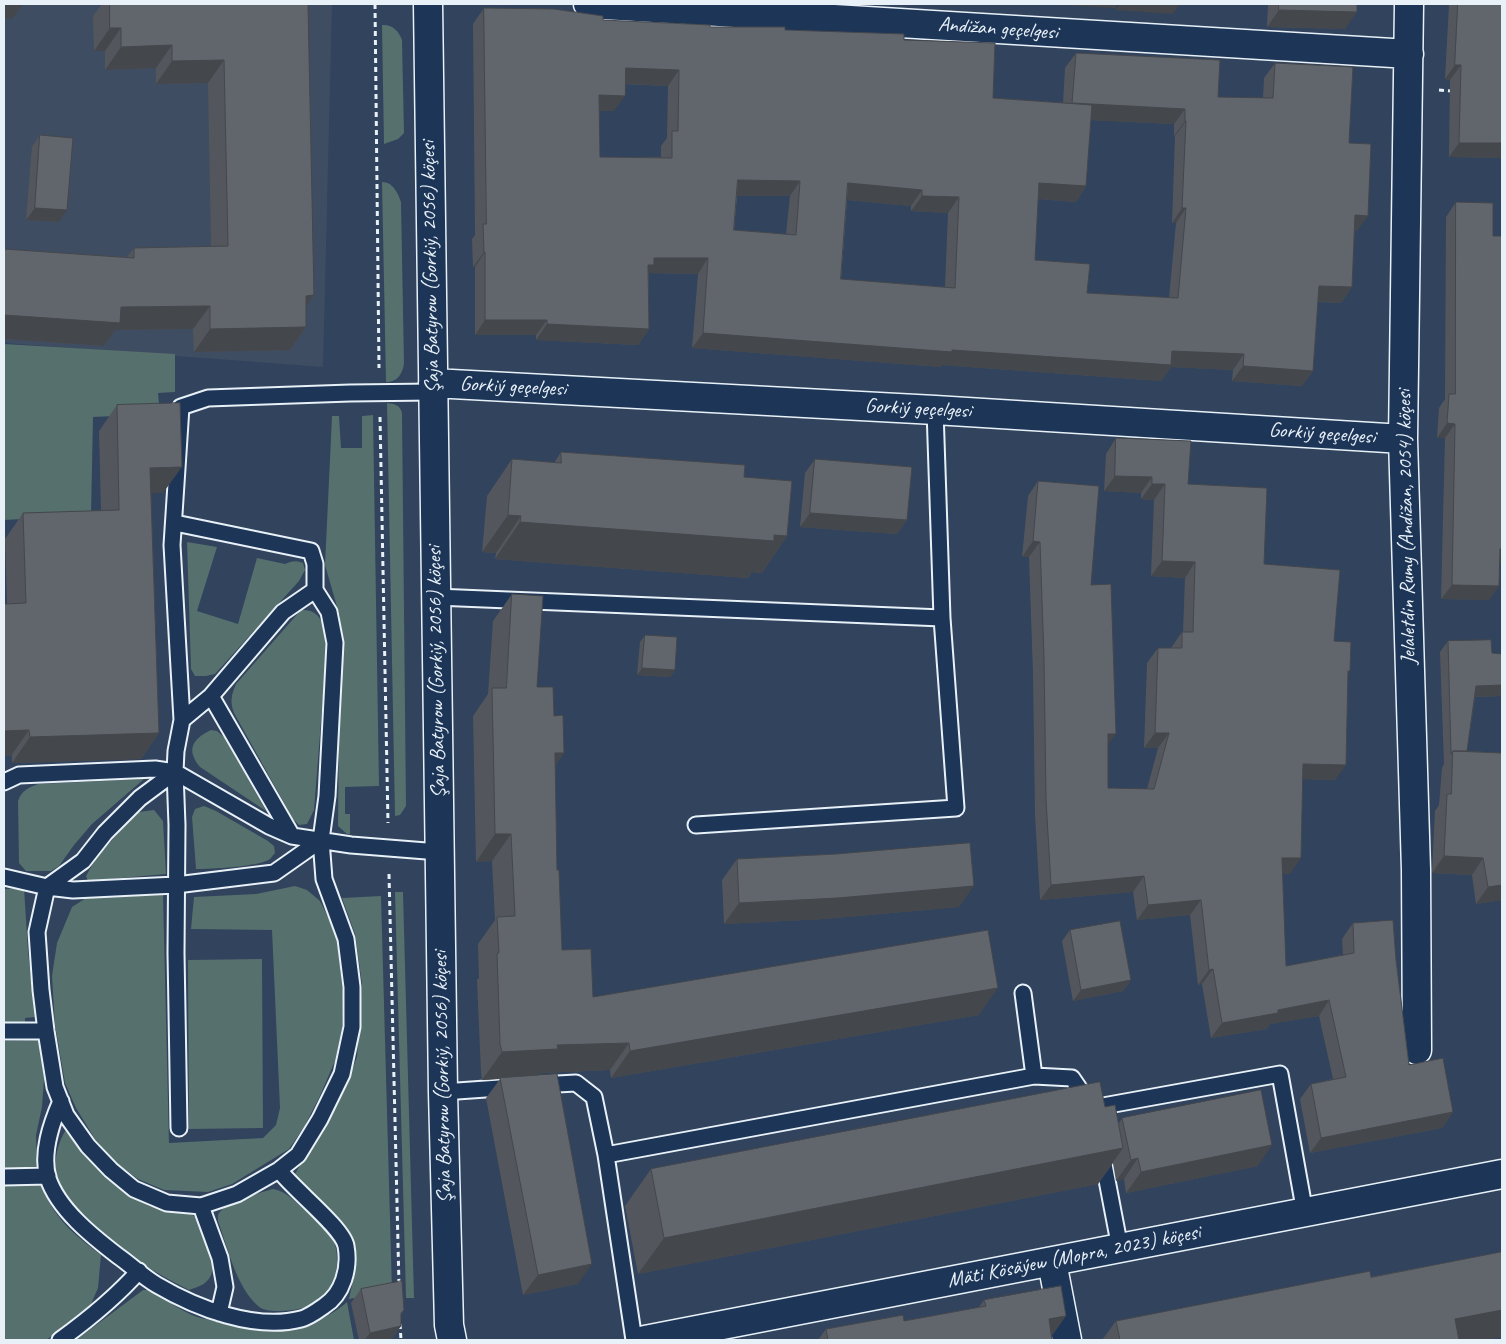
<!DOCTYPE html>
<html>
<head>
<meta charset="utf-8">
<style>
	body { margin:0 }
	#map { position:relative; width:1506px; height:1344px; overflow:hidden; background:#31435d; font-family:Caveat,sans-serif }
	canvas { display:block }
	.frame { position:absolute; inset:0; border:5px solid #e8f1f8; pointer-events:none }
</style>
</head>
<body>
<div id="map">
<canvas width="1506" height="1344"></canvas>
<div class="frame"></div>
</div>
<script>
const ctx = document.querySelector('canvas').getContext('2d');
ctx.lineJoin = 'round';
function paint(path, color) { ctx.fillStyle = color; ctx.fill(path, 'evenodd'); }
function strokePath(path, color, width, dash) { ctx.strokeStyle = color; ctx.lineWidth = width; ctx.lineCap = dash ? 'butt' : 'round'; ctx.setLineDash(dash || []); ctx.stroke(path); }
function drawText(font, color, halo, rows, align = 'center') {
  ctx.font = font + ' Caveat,sans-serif'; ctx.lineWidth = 4; ctx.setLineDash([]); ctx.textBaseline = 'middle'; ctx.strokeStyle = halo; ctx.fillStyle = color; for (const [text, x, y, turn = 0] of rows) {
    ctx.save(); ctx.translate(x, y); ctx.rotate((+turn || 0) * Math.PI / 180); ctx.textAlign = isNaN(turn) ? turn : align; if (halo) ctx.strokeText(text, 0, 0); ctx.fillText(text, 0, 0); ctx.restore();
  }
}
const built = new Path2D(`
	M4,4H332L323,367L4,343Z`);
const green = new Path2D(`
	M382,25C392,24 399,31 402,40L404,133L398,139L384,144Z
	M382,182C393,182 398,193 401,202L404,364C402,374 398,382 386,382Z
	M4,344L175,354V392L158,393L160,414L93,417L91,515L4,520Z
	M387,403C395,404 400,405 402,413L406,806L400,815L395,816Z
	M373,415L379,786L345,787V814H350V834H347L338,826L340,617L325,565L332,416H339L341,448H362V416Z
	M187,542L217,547L197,611L238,624L257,558L285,564C291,561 296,560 303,563L305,570L299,581L215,674L206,676H195L191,669Z
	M301,610C323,609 324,628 327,646L314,810L307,824L299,825L293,819L234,713C230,702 231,695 236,684Z
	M211,730L217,731L225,738L266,811L200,767C186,750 192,739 211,730Z
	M144,779L92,824L74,845L59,866L51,871H26L19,863L18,801C22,790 28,788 38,784Z
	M204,806L216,811L268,841L274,846L275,853C273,855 272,857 270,859C258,867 211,869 196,869L192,817L195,809Z
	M154,810L163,821L166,874L88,881L86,876L96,858L128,822L139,812Z
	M295,886L307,890L320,901L336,933L343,992L342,1029L335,1061L319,1098L304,1127L289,1149L232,1184L208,1192L164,1190L138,1179L115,1162L95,1139L76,1108L65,1083L55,1025L52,976L57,943L72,907L86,898L163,895L169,1143L263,1138L276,1125L280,1108L272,930L191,929L194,897L256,894Z
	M24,888L28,951L35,1017L25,1018V1022L4,1023V889Z
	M395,892H403L414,1298H406Z
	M381,896L392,1291L349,1299C352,1285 356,1270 356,1256C357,1227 325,1208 307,1189C302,1185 299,1179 295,1174L348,1081L357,1057L362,984L355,934L342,898Z
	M262,959L263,1128L189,1129L188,960Z
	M39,1040L44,1079L42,1107L36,1135L37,1170L4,1171V1041Z
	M66,1130C86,1160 116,1190 149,1206C161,1211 190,1209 196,1218C200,1223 201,1230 203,1236C208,1248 220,1271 206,1282C202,1286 194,1288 189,1290C147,1269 84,1230 60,1189C51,1173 56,1144 66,1130Z
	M41,1185C54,1218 73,1234 101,1255L98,1288L88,1311L46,1340H4V1186Z
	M273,1189C287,1191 297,1204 307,1212C315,1220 326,1227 331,1236C337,1245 337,1254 337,1265C337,1300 310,1310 280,1311C273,1311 264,1311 258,1306C236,1286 228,1249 218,1221V1215C224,1202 259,1193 273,1189Z
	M143,1290H150C165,1299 181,1311 197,1317C204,1319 212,1320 219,1322C266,1334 309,1335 347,1302L354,1340H76Z`);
const path = new Path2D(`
	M375,4L379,368
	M1439,90L1452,91
	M380,417L388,823
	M389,874L399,1285
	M400,1324L401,1340`);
const lane = new Path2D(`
	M175,523L311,551L315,564V590L329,612L335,643L327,796L321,840L324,879L346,939L352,987V1027L342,1074L320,1119L298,1155L279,1170L237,1194L201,1206L167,1203L134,1189L111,1170L88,1146L66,1115L55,1087L46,1031L41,990L37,932L47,887L83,861L105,833L140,798L175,772
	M436,597L942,618
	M211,696L292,836
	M182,720L211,696L283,612L315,590
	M4,782L19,775L155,769L175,772L269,826L292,836L351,845L439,852
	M696,825L956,808L942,618L935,410
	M4,877L47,887L73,890L176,885L274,873L321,840
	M1023,993L1034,1076
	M4,1031H46
	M539,1085L576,1083L594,1097L606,1155L634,1340
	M443,1092L514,1087
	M61,1101C51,1124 41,1153 48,1178C58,1209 92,1236 118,1256C131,1265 143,1277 157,1285C196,1308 255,1331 301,1319C309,1317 317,1311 324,1306C343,1294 350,1268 346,1246C343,1228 293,1189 279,1170
	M1092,1108L1280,1074L1305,1213
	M179,1128L176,953L177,825L175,772L176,751L182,720L172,545L181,407L208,398L350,393L433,392
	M1102,1154L1120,1248
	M606,1155L1034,1076L1072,1078L1089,1103
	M4,1177L48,1176
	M201,1206L220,1258L225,1287L219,1313
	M60,1340C89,1319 115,1298 139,1271`);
const street = new Path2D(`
	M428,4L443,1092L449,1325L452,1340
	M588,4L1409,54
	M1409,4L1403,439L1416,870L1417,1050
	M433,383L935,410L1403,439
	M1052,1262L1067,1340`);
const secondary = new Path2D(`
	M645,1340L1502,1174`);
const wall = new Path2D(`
	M102,4H308L306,327L290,350L194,352L193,329L115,330L104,346L4,339V249L127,257L134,248L211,246L208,83L156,84V68L105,70V51H94L93,16Z
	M1268,4H1357L1345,29L1267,27Z
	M1449,4H1502V158L1449,157L1450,80L1445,79Z
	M484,8L603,20L710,27L785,30L904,40L993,98L1063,103L1065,68L1076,53L1218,97L1263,98L1264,78L1275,63L1349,143L1357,231H1354L1352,287L1341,303L1318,302L1313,371L1302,386L1232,381L1233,370L1171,367L1161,381L942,365L941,367L692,348L698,274L649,273V329L638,345L536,340V335H475V267H473L472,239L475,235L473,24ZM625,84L668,86L667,138L661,146V157H600L599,111H614ZM1091,120L1174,124V136H1175L1172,223H1176L1169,298L1087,293L1035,260L1038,199L1076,202L1086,186ZM737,196H790L786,234L734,230ZM847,200L911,206V211L948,213L945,287L841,279Z
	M40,135L59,222L26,220L32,147Z
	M1456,202L1493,236H1502V564H1500L1499,586L1489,600L1441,599L1445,438H1437L1439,408L1445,399L1446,217Z
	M117,405L163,493H151L159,733L141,759L12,763L5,539L23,513L101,511L99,431Z
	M1116,438L1188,484L1334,641L1348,674L1335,780L1303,779L1290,874L1282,873L1286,966L1343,955L1342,939L1353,923L1396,960L1409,1065L1453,1112L1442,1128L1310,1153L1300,1099L1311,1084L1333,1079L1319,1016L1270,1024L1267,1029L1211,1038L1202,984L1198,985L1190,915L1137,920L1133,892L1040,900L1035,815L1033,674L1029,557H1022L1028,496L1038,481L1091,585L1108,745V788L1147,789L1158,748H1144L1147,663L1158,648H1171L1182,632H1183L1185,578L1151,576L1154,500L1141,499V493L1104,491L1106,454Z
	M561,452L744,477L787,536L762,573L752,572L748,578L495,559L496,553L482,552L487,496L512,459L554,463Z
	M815,459L907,520L897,534L800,527L805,473Z
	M512,594L537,687L554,716L564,753L555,766L557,870L562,950L593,997L979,1015L611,1078L610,1070L541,1073L539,1075L578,1284L523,1295L486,1098L500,1079L482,1080L481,1072L477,980L479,978L478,944L495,920L492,861L476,862L473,716L488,694L493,621Z
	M645,635L675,670L670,677L637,675L640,642Z
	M1448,641L1492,653L1502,654V696L1475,697L1467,751L1502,753V900L1476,904L1472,875L1432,873L1435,811L1439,805L1442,768L1444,764L1440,652Z
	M836,854L959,907L824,919L724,924L722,880L737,859Z
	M1070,930L1131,980L1123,991L1073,1001L1062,941Z
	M1105,1107L1119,1123L1122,1118L1258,1166L1126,1193L1124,1179L1116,1181L1113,1163L1098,1184L638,1274L625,1206L651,1169Z
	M1502,1252V1337L1483,1340H1102L1116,1321L1371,1277Z
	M361,1289L404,1310L401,1315V1326L391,1340H359L351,1303Z
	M984,1300L1052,1337V1340H818L826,1329L904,1321L979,1307Z`);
const shadedWall = new Path2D(`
	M4,4H23L12,19L4,18Z
	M1046,4H1118L1115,8Z
	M1120,4H1180L1173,14L1115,10Z
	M1279,10L1357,12L1345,29L1267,27Z
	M110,28H121L105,51H94Z
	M172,45L156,68L105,70L121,47Z
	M224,60L208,83L156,84L172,61Z
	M1455,65H1461L1450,80L1445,79Z
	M626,68L679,70L668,86L615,83Z
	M599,95L625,96L614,111H588Z
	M1072,103L1185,109L1174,124L1062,119Z
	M1185,121H1186L1175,136H1174Z
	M1459,143H1502V158L1449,157Z
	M738,180L800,181L790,196H727Z
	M848,183L922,190L911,206L837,199Z
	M1039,183L1086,186L1076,202L1028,198Z
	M922,196L959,197L948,213L911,211Z
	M35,208L67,210L59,222L26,220Z
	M1182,208H1186L1176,223H1172Z
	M1355,215L1368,216L1357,231L1344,230Z
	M484,252H485L475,267H473Z
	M654,258H708L698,274L647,273L648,265Z
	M1319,286L1352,287L1341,303L1309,301Z
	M314,295L298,318L306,296Z
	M210,306L193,329L115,330L104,346L4,339V315L121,307Z
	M485,320H547L536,335H475Z
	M547,324L649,329L638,345L536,340Z
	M306,327L290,350L194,352L210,329Z
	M703,333L952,350L1172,351L1244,354L1233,370L1171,367L1161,381L942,365L941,367L692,348Z
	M1243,366L1313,371L1302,386L1232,381Z
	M1447,423L1455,424L1445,438H1437Z
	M182,467L163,493L132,494L150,468Z
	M1115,476L1152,477L1141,493L1104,491Z
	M1152,484H1165L1154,500L1141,499Z
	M810,513L907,520L897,534L800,527Z
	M508,515L521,516L496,553L482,552Z
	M520,522L787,536L762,573L752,572L748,578L495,559Z
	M1033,541L1040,542L1029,557H1022Z
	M1500,549H1502V564L1490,563Z
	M1162,561L1195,562L1185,578L1151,576Z
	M1452,585L1499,586L1489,600L1441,599Z
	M642,668L675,670L670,677L637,675Z
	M1502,685V696L1469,697L1476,686Z
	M29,730L11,756H4V731Z
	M159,733L141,759L12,763L30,737Z
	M1155,733H1169L1158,748H1144Z
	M1108,734H1116L1105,749Z
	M555,753H564L545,780Z
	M1303,764L1346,765L1335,780L1293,779Z
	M495,834H511L492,861L476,862Z
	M1444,856L1483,858L1472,875L1432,873Z
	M1282,858H1301L1290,874L1271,873Z
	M1144,876L1133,892L1040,900L1051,885Z
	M1502,885V900L1476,904L1488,887Z
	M974,886L959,907L824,919L724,924L739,903Z
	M1201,900L1190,915L1137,920L1148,905Z
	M1213,969L1202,984L1198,985L1209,970Z
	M1131,980L1123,991L1073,1001L1081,990Z
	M998,988L979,1015L611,1078L630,1051Z
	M1329,1000L1319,1016L1270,1024L1267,1029L1211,1038L1222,1023L1278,1010Z
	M629,1043L610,1070L541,1073L539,1076L482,1080L502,1052L557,1045Z
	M1453,1112L1442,1128L1310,1153L1321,1138Z
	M1272,1145L1258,1166L1126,1193L1141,1172Z
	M1123,1148L1098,1184L638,1274L664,1238Z
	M1138,1158L1124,1179L1116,1181L1131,1160Z
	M592,1264L578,1284L523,1295L538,1275Z
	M1502,1310V1337L1483,1340H1440L1455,1319Z
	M1066,1316L1049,1340V1319Z
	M401,1326L391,1340H364L370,1333Z`);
const building = new Path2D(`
	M110,4H308L314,295L306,296V327L210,329V306L121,307L120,323L4,315V249L134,258V248L228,246L224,60L172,61V45L121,47V28H110Z
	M1279,4H1357V12L1279,10Z
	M1458,4H1502V143H1459L1461,65H1455Z
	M484,8L554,9L603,16V20L710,25V27H785V30L904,34V40L995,43L993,98L1092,105L1086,186L1039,183L1035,260L1090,264L1087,293L1178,298L1186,208H1182L1186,121H1185V109L1072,103L1076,53L1220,60L1218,97L1273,98L1275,63L1353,67L1349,143L1371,144L1368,216L1355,215L1352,287L1319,286L1313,371L1243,366L1244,354L1172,351L1171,365L952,350V352L703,333L708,258H654V265H648L649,329L547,324V320H485V252H484L483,224H486ZM626,68L679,70L678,131H672V158L600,157L599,95L625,96ZM738,180L800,181L796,235L734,230ZM848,183L922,190V196L959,197L955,288L841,279Z
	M40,135L73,138L67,210L35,208Z
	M1456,202L1493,203V236H1502V549H1500L1499,586L1452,585L1455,424L1447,423L1449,394H1455Z
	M180,403L182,467L150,468L159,733L30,737L29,730L4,731V604L26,603L23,513L119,510L117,405Z
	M1116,438L1191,441L1188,484L1267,488L1264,564L1340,570L1334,641L1351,642L1350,671H1348L1346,765L1303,764L1301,858H1282L1286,966L1354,953L1353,923L1393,920L1396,960L1409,1065L1443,1058L1453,1112L1321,1138L1311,1084L1346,1077L1329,1000L1278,1010V1013L1222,1023L1213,969L1209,970L1201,900L1148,905L1144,876L1051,885L1046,800L1044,659L1040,542L1033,541L1038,481L1099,486L1091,585L1111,584L1116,734H1108V788L1154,789L1169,733H1155L1158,648H1182V632H1193L1195,562L1162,561L1165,484H1152V477L1115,476Z
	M561,452L745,465L744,477L792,481L787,536L774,535V541L520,522L521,516L508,515L512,459L561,463Z
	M815,459L912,467L907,520L810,513Z
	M512,594L543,596L537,687H553L554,716L563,715L564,753H555L557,870H559L562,950L591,949L593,997L988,930L998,988L630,1051L629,1043L557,1045L558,1049L502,1052L500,1044L497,953H499L497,917L515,916L511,834H495L492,688H506Z
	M645,635L677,637L675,670L642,668Z
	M1491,640L1492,653L1502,654V685L1476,686L1467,751H1453L1451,754L1448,641Z
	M1453,751L1502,753V885L1488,887L1483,858L1444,856L1447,794H1451Z
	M970,843L974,886L838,898L739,903L737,859L836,854Z
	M1120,921L1131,980L1081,990L1070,930Z
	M557,1074L592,1264L538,1275L500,1078Z
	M1100,1082L1105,1107L1115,1105L1123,1148L664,1238L651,1169Z
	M1261,1090L1272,1145L1141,1172L1138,1158L1131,1160L1122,1118Z
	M1502,1252V1310L1455,1319L1459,1340H1120L1116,1321L1370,1271L1371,1277Z
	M402,1281L404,1310L401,1313V1326L370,1333L361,1289Z
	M1061,1286L1066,1316L1049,1319L1052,1340H828L826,1329L903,1315L904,1321L986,1306L984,1300Z`);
const streetNames = [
	["Andižan geçelgesi",998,29,4],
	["Şaja Batyrow (Gorkiý, 2056) köçesi",431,267,-91],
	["Gorkiý geçelgesi",513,387,3],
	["Gorkiý geçelgesi",918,409,3],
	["Gorkiý geçelgesi",1322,434,4],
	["Jelaletdin Rumy (Andižan, 2054) köçesi",1407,527,-91],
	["Şaja Batyrow (Gorkiý, 2056) köçesi",437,672,-91],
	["Şaja Batyrow (Gorkiý, 2056) köçesi",443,1077,-91],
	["Mäti Kösäýew (Mopra, 2023) köçesi",1074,1257,-11]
];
paint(built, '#3f4d62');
paint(green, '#56706d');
strokePath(lane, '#e8f1f8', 19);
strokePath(street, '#e8f1f8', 31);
strokePath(secondary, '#e8f1f8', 31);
strokePath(path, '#e8f1f8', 3, [5, 4]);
strokePath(lane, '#1d3557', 15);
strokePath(street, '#1d3557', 28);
strokePath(secondary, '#1d3557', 28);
paint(wall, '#53575d');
paint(shadedWall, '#44474c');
paint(building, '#61656c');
strokePath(building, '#44474c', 1);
drawText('21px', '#e8f1f8', '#1d3557', streetNames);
</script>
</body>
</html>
